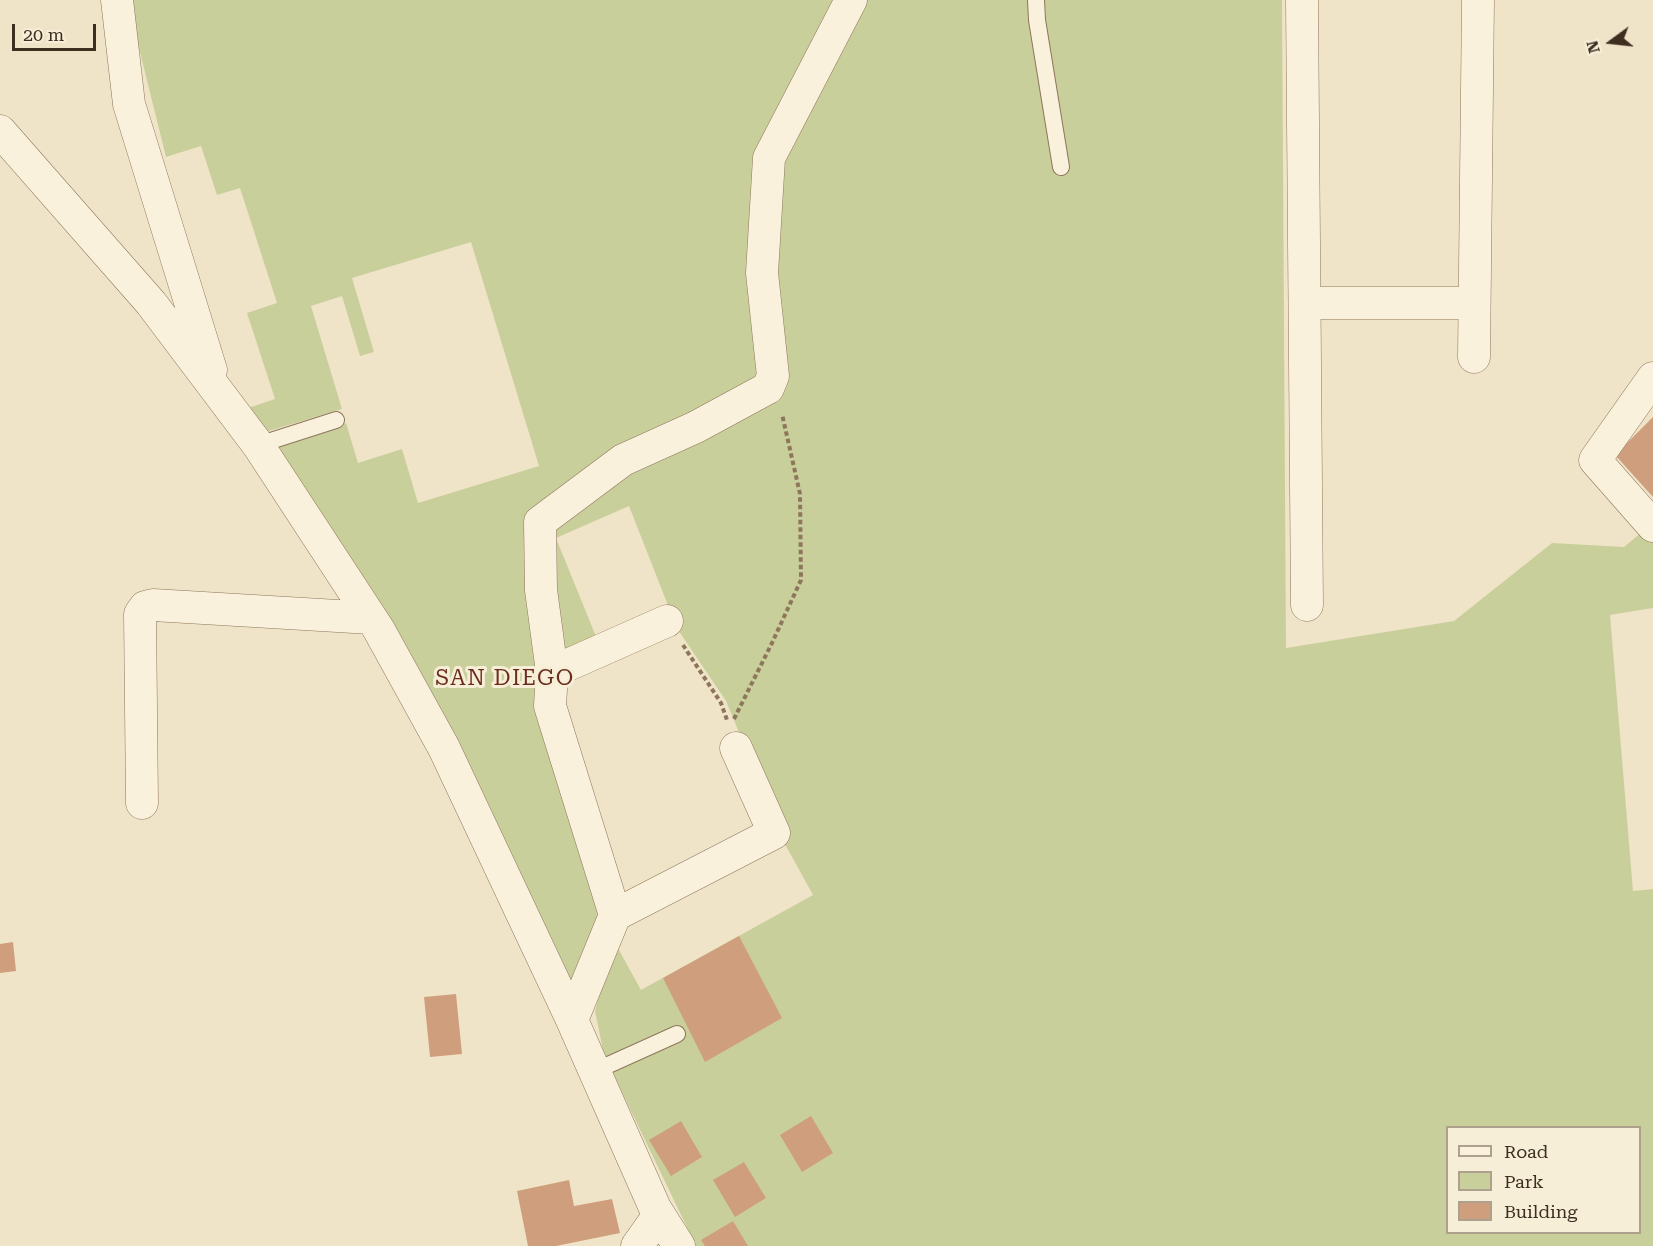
<!DOCTYPE html>
<html>
<head>
<meta charset="utf-8">
<style>
	body { margin:0 }
	#map { position:relative; width:1653px; height:1246px; overflow:hidden; background:#f0e4c8; font-family:"Roboto Serif",serif }
	canvas { display:block }
	.legend { position:absolute; left:1446px; top:1126px; width:195px; height:108px; box-sizing:border-box; background:#f7eed8; border:2px solid #ada18e; margin:0; padding:8px 10px; list-style:none; font-size:18px; color:#3d2e20 }
	.legend li { display:flex; align-items:center; gap:12px; height:30px }
	.legend b { width:30px; border:2px solid #ada18e }
	.north { position:absolute; left:1581px; top:12px; width:60px; height:60px; -webkit-text-stroke:4px #f7eed8; paint-order:stroke; rotate:255deg; font-size:16px; font-weight:700; line-height:24px; text-align:center; color:#3d2e20 }
	.north::after { content:''; display:block; margin:auto; width:21px; height:27px; background:#3d2e20; clip-path:polygon(50% 0,100% 100%,50% 72%,0 100%) }
	.scale { position:absolute; left:12px; top:24px; width:84px; height:27px; box-sizing:border-box; border:3px solid #3d2e20; border-top:0; padding-left:8px; font-size:18px; line-height:21px; white-space:nowrap; color:#3d2e20; -webkit-text-stroke:4px #f7eed8; paint-order:stroke }
</style>
</head>
<body>
<div id="map">
<canvas width="1653" height="1246"></canvas>
<ul class="legend">
<li><b style="height:8px;background:#faf1dc"></b>Road</li>
<li><b style="height:16px;background:#c9cf9b"></b>Park</li>
<li><b style="height:16px;background:#cf9f7d"></b>Building</li>
</ul>
<div class="north">N</div>
<div class="scale">20 m</div>
</div>
<script>
const ctx = document.querySelector('canvas').getContext('2d');
ctx.lineJoin = 'round';
function paint(path, color) { ctx.fillStyle = color; ctx.fill(path, 'evenodd'); }
function strokePath(path, color, width, dash) { ctx.strokeStyle = color; ctx.lineWidth = width; ctx.lineCap = dash ? 'butt' : 'round'; ctx.setLineDash(dash || []); ctx.stroke(path); }
function drawText(font, color, halo, rows, align = 'center') {
  ctx.font = font + ' "Roboto Serif",serif'; ctx.lineWidth = 6; ctx.setLineDash([]); ctx.textBaseline = 'middle'; ctx.strokeStyle = halo; ctx.fillStyle = color; for (const [text, x, y, turn = 0] of rows) {
    ctx.save(); ctx.translate(x, y); ctx.rotate((+turn || 0) * Math.PI / 180); ctx.textAlign = isNaN(turn) ? turn : align; if (halo) ctx.strokeText(text, 0, 0); ctx.fillText(text, 0, 0); ctx.restore();
  }
}
const green = new Path2D(`
	M131,0H1282L1286,648L1454,621L1552,543L1624,547L1648,527L1653,533V608L1610,615L1633,891L1653,889V1246H696L604,1055L595,1011L614,941L641,990L813,895L786,846L726,701L672,621L669,608L629,506L556,538L597,639L560,654L555,538L546,668L609,912L572,1006L266,448L346,423L358,463L402,449L418,503L539,466L471,242L352,278L374,352L360,356L342,296L311,306L342,409L262,433L248,408L275,399L247,313L277,303L240,188L217,195L201,146L166,157L134,28ZM1448,1128H1640V1232H1448Z`);
const building = new Path2D(`
	M1653,417V497L1615,455Z
	M739,936L782,1018L705,1062L663,978Z
	M13,942L16,971L0,973V944Z
	M456,994L462,1054L430,1057L424,997Z
	M811,1116L833,1153L802,1172L780,1135Z
	M681,1121L702,1157L671,1176L649,1140Z
	M744,1162L766,1198L735,1217L713,1180Z
	M569,1180L574,1206L612,1199L620,1233L556,1246H528L517,1191Z
	M733,1221L748,1246H705L701,1240Z`);
const path = new Path2D(`
	M683,645L721,703L727,720
	M734,719L772,643L801,580L800,494L782,414`);
const lane = new Path2D(`
	M1036,0L1037,20L1061,167
	M258,445L336,420
	M595,1071L677,1034`);
const street = new Path2D(`
	M117,0L129,104L211,370
	M1302,0L1307,605
	M0,131L151,303L258,445L379,630L444,748L572,1020L655,1208L679,1246
	M1305,303H1473
	M1474,357L1478,0
	M1653,378L1595,460L1653,526
	M552,672L667,621
	M142,803L140,614L145,607L153,605L371,618
	M615,915L774,833L736,748
	M572,1020L615,915L550,706L552,672L541,590L540,522L623,460L696,427L768,388L773,376L762,273L769,158L851,0
	M637,1246L659,1215`);
const neighbourhoodNames = [
	["SAN DIEGO",505,679]
];
paint(green, '#c9cf9b');
paint(building, '#cf9f7d');
strokePath(lane, '#8d765c', 18);
strokePath(street, '#8d765c', 33);
strokePath(path, '#8d765c', 4, [4.5, 3]);
strokePath(lane, '#faf1dc', 16);
strokePath(street, '#faf1dc', 32);
ctx.letterSpacing = '1.5px';
drawText('22px', '#6b2e1e', '#f7eed8', neighbourhoodNames);
ctx.letterSpacing = '0px';
</script>
</body>
</html>
